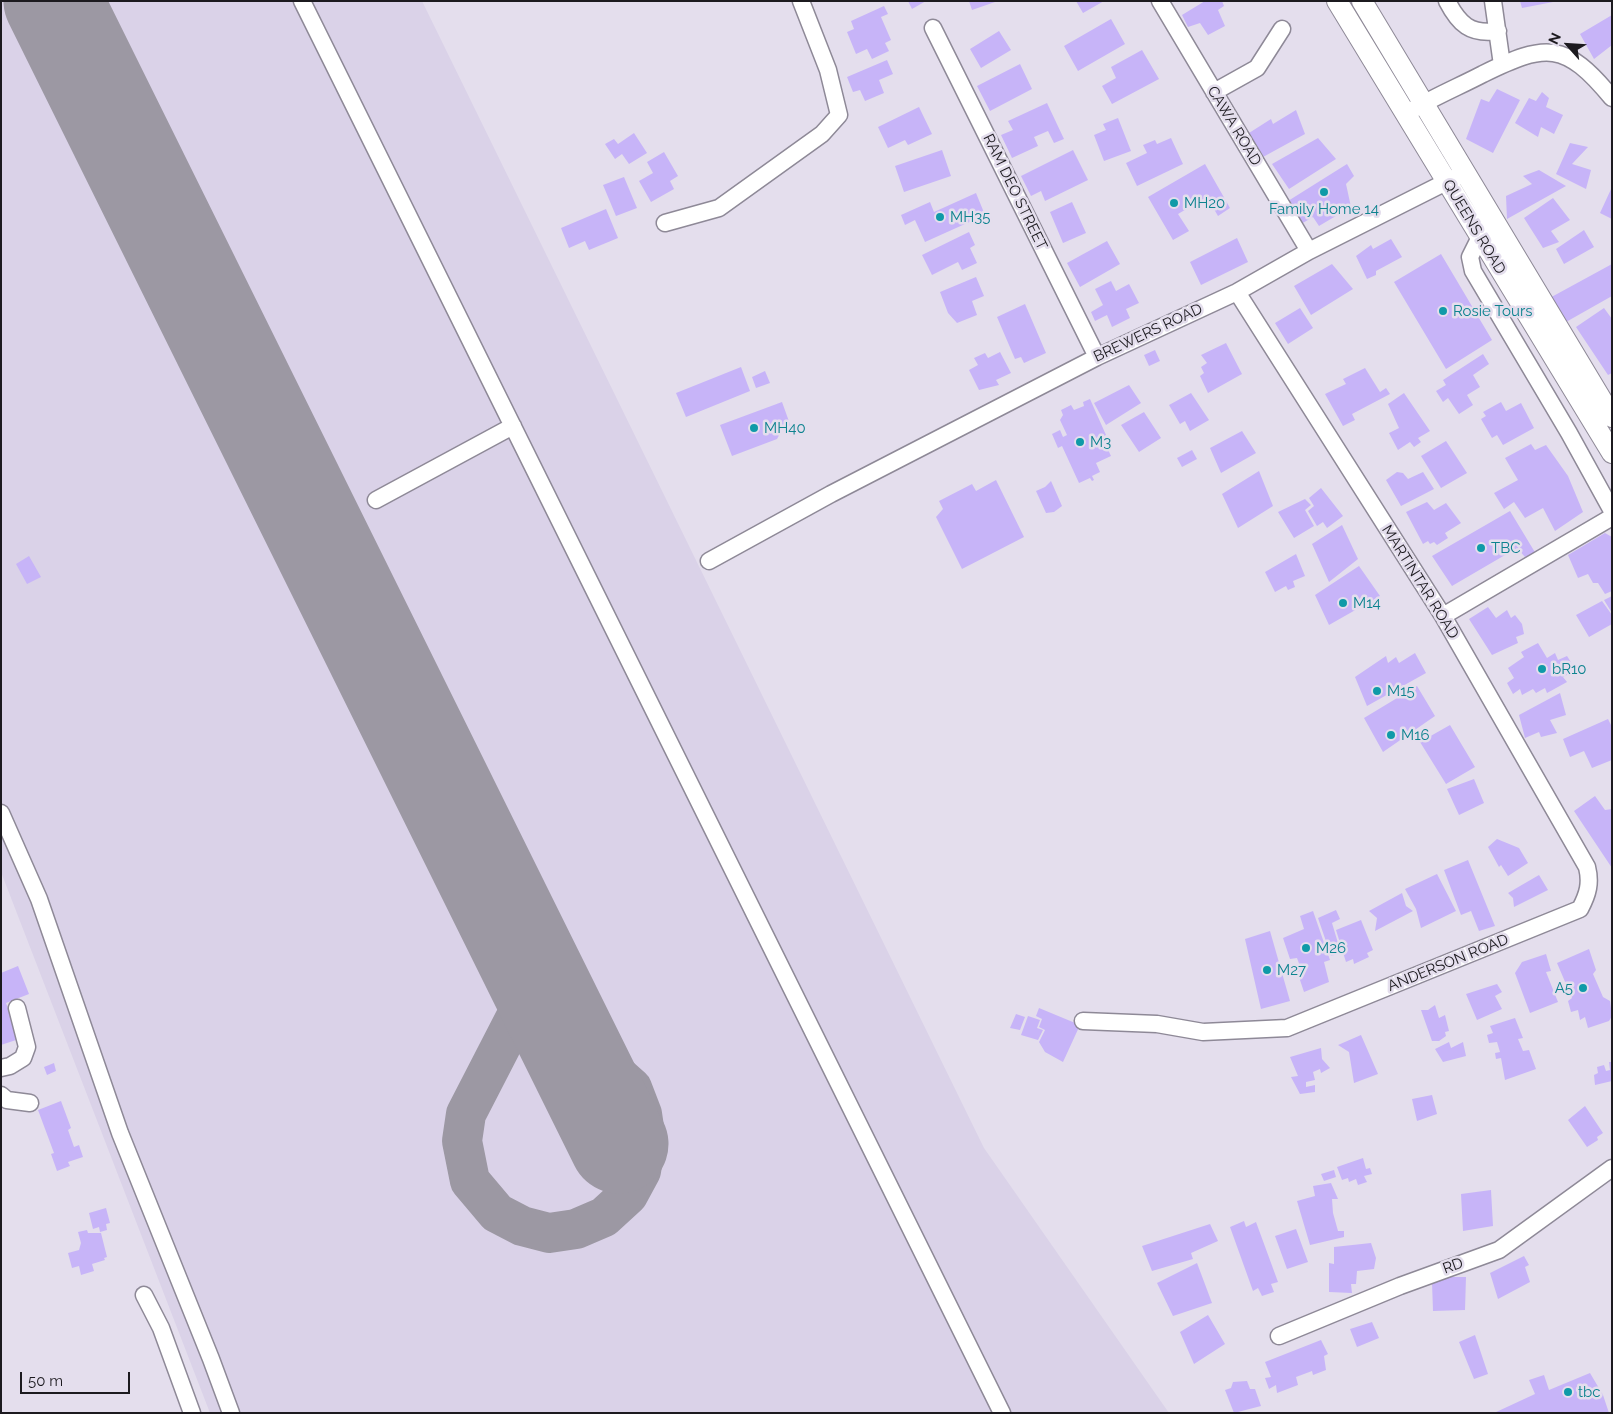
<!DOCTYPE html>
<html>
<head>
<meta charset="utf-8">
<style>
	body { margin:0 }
	#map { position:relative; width:1613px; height:1414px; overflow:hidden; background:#e4deed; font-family:Raleway,sans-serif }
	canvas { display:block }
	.frame { position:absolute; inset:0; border:2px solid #1c1a1f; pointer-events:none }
	.north { position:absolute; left:1543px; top:20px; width:50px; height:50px; -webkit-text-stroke:4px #e4deed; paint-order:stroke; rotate:296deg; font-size:14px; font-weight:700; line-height:20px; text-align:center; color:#1c1a1f }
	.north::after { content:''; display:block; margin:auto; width:18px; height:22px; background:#1c1a1f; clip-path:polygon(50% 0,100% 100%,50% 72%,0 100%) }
	.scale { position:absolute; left:20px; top:1372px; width:110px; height:22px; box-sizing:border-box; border:2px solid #1c1a1f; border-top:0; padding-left:6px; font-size:15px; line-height:18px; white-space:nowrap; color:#1c1a1f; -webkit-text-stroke:4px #e4deed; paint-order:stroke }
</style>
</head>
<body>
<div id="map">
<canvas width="1613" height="1414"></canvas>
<div class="frame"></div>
<div class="north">N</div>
<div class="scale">50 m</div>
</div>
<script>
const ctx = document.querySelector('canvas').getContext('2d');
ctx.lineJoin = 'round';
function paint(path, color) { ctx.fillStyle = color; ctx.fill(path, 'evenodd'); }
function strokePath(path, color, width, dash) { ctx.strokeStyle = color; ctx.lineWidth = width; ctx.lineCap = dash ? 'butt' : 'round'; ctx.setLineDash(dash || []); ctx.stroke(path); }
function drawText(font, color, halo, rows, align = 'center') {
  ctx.font = font + ' Raleway,sans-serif'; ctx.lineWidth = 5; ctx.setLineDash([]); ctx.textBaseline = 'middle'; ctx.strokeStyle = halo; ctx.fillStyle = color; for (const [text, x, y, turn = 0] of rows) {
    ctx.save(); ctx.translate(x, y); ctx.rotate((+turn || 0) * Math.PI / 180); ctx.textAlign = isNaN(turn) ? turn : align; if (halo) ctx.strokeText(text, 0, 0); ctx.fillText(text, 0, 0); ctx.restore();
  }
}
const built = new Path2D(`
	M1,1H422L984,1148L1169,1413H210L1,872Z`);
const taxiway = new Path2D(`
	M520,945L522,983L517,1015L466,1114L462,1141L470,1181L497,1213L522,1226L549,1233L576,1229L604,1217L628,1195L641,1171L646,1141L642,1114L632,1088L614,1072L595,1060L574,1053`);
const runway = new Path2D(`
	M53,1L619,1144`);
const building = new Path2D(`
	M908,1H926L912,9Z
	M969,1H995V2L972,10Z
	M1076,1H1104L1083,13Z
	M1205,1H1222L1224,6L1218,10L1225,26L1208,35L1200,23L1188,27L1182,15Z
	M1520,1H1553V2L1522,8Z
	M884,6L888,14L881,17L891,40L885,43L889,51L872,59L867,49L856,54L847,32L854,29L851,21Z
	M1612,15V45L1594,59L1580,34Z
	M1111,19L1125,44L1078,71L1064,46Z
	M999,31L1011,50L981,68L970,49Z
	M1142,50L1159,79L1112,104L1102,86L1116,78L1111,67Z
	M887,60L893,74L879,80L884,93L865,101L860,90L853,92L847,77Z
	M1020,64L1032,89L990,111L977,86Z
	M1497,89L1520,100L1493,153L1466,139L1481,99L1489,102Z
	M1542,92L1549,98L1546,107L1563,115L1554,134L1541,127L1538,137L1515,123L1529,98L1536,101Z
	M1047,103L1064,139L1054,143L1048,131L1034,137L1038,146L1012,158L1001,135L1013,130L1008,121Z
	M919,107L932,134L908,145L905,140L888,148L878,127Z
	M1296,110L1305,134L1263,157L1249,133L1271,119L1273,124Z
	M1118,118L1131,151L1104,161L1094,135L1106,130L1103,124Z
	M634,133L647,153L629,164L622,154L615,159L605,144L614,139L618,144Z
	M1171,138L1183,164L1137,186L1126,163L1147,153L1143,145L1155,140L1157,144Z
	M1318,138L1336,159L1289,189L1272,164Z
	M1570,143L1588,147L1572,164L1591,170L1586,189L1556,174Z
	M942,150L951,176L904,192L895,166Z
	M1073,150L1088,180L1045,201L1041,191L1031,196L1021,176Z
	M664,152L678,176L670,181L674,189L651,202L639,181L653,173L647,162Z
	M1205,164L1230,208L1218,216L1207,197L1178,214L1189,231L1173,240L1148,197Z
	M1347,164L1354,176L1346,184L1351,207L1319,226L1313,217L1301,224L1288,201Z
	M1539,170L1566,186L1507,219L1506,196L1532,184L1523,176Z
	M624,177L637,208L616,216L603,185Z
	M1612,187V219L1600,213Z
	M976,193L985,215L925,242L915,220L905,225L901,215L930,202L934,212Z
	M1553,198L1570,220L1551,231L1559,242L1543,248L1524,218Z
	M1072,202L1086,233L1063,243L1050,212Z
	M606,209L618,238L589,250L585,241L569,248L561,228Z
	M1584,230L1594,247L1564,264L1556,249Z
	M969,232L975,245L970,248L977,263L962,270L958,262L932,275L922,255Z
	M1237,238L1248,262L1201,285L1190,262Z
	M1391,239L1402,257L1376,271V275L1367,279L1356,256L1371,245L1373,249Z
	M1107,241L1120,264L1080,287L1067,263Z
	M1441,254L1492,340L1446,369L1394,282Z
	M1332,264L1353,289L1311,315L1294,286Z
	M1612,264V296L1566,322L1546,300Z
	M976,277L984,296L972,301L977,315L957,323L948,313L940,292Z
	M1111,281L1116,291L1129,284L1139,303L1126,309L1130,318L1112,327L1107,315L1095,321L1091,312L1103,305L1095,289Z
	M1025,304L1046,353L1024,363L1021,357L1015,359L997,317Z
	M1300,308L1313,328L1288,344L1275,323Z
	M1604,308L1612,319V373L1608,375L1576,327Z
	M1226,343L1242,374L1208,393L1200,376L1204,373L1201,367L1207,363L1201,355Z
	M1155,350L1160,361L1149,366L1144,355Z
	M1000,352L1011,373L996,380L999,385L979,390L969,370L978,365L974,358L985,353L988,358Z
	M1483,354L1489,364L1473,375L1480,387L1467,395L1473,405L1459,414L1448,398L1443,402L1436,391L1446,385L1443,380Z
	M741,367L750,391L686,417L676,393Z
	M1365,368L1380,392L1386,388L1390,394L1352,414L1355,420L1343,426L1325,394L1346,384L1343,379Z
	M765,371L770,383L756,388L752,377Z
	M1129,385L1141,403L1106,425L1094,403Z
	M1191,393L1209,420L1190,431L1185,421L1180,424L1169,405Z
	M1404,393L1430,431L1418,438L1421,442L1414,447L1410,442L1398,450L1389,433L1399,428L1388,404Z
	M1090,399L1106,435L1102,437L1111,456L1096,463L1100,472L1092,476L1094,480L1092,481L1090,478L1079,483L1062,446L1058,448L1052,434L1060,430L1063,437L1067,435L1060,420L1063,415L1061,410L1071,405L1074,410L1084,406L1083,402Z
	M782,402L791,427L782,430L777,439L732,456L720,425Z
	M1501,402L1506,411L1521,403L1534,428L1503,445L1497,435L1492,438L1481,419L1486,416L1483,412Z
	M1144,412L1161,438L1139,452L1121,425Z
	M1242,431L1256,453L1221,473L1210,448Z
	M1446,441L1467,473L1441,488L1421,456Z
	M1531,444L1535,450L1546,445L1568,476L1583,512L1555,531L1543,508L1525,518L1514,502L1504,509L1494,493L1518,480L1505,458Z
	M1192,450L1197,459L1182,467L1177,458Z
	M1259,471L1273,506L1238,528L1222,494Z
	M1397,472L1403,473L1408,479L1423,472L1434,489L1401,506L1386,480Z
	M996,480L1024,537L962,569L936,517L943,509L939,501L972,484L976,491Z
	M1051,481L1062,506L1054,512L1046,513L1036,491L1045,487Z
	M1321,488L1343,516L1327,528L1323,522L1317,526L1308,511L1314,506L1309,498Z
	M1305,499L1311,505L1305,510L1314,526L1294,538L1278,512Z
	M1427,502L1434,510L1446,503L1461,523L1445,533L1448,538L1437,545L1434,542L1430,544L1428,541L1423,544L1406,512Z
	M1510,511L1536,554L1525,557L1517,548L1452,586L1432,556Z
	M1342,525L1358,559L1329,582L1312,544Z
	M1605,533L1612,537V591L1605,594L1598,583H1593L1588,574L1578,578L1568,555Z
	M1296,554L1305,576L1293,581L1295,587L1288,590L1286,586L1275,592L1265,572Z
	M29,556L41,577L27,584L16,564Z
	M1359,566L1380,596L1329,625L1315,595Z
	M1612,596V613L1604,600Z
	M1602,601L1612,615V624L1589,637L1576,615Z
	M1488,607L1496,618L1507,610L1511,618L1515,615L1522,624L1524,634L1516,637L1518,643L1492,655L1469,619Z
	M1538,643L1547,658L1555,653L1558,660L1567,656L1576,670L1563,677L1567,682L1547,693L1545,688L1536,693L1533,689L1522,695L1520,689L1513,694L1507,683L1514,678L1508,668L1524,657L1521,652Z
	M1415,653L1426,673L1367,706L1355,677L1386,656L1388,663L1396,657L1399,663Z
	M1417,686L1435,716L1383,752L1364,718Z
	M1560,693L1566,715L1550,720L1557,733L1541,737L1539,732L1525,738L1519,715Z
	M1608,719L1612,727V760L1592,768L1584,751L1570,757L1563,739Z
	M1450,725L1475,767L1446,784L1420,742Z
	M1474,779L1484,803L1459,815L1447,789Z
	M1595,796L1605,810L1612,809V868L1574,811Z
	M1497,839L1519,848L1528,863L1508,876L1501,865L1499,867L1488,847Z
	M1468,860L1495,926L1479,931L1471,911L1461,915L1444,870Z
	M1437,874L1456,911L1421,928L1416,909L1405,889Z
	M1539,875L1548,890L1514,907L1513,898L1508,893Z
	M1402,893L1406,906L1413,911L1375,931L1377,918L1369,911Z
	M1336,910L1340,919L1332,923L1341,953L1331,956L1318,918Z
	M1313,911L1330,960L1324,962L1329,982L1304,992L1297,971L1301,969L1297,958L1290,959L1283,938L1304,929L1300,916Z
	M1361,920L1373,950L1367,953L1369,957L1354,964L1353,959L1346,962L1336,930Z
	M1270,931L1290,1001L1261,1009L1245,939Z
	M1589,949L1596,970L1593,974L1603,997L1610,1001L1612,1016L1609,1021L1588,1028L1585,1017L1580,1020L1578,1010L1571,1012L1568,1001L1572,998L1557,963Z
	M1546,954L1551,971L1546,972L1558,1002L1530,1013L1515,973L1522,962Z
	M18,966L29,994L6,1003L19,1039L1,1045V973Z
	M1497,984L1502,992L1495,996L1502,1009L1477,1020L1466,994Z
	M1435,1005L1439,1018L1445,1015L1449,1031L1445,1032L1446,1036L1439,1041H1432L1421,1010H1428Z
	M1039,1008L1080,1025L1063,1062L1045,1052L1039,1042L1045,1030L1039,1027L1042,1019L1036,1016Z
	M1016,1014L1025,1017L1020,1030L1010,1028Z
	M1028,1016L1040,1020L1037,1028L1043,1030L1038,1040L1021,1035Z
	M1515,1018L1523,1038L1518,1039L1523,1051L1529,1050L1536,1069L1505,1080L1501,1058L1496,1059L1495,1053L1500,1052L1497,1042L1489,1043L1487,1035L1493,1033L1490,1026Z
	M1361,1035L1378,1074L1354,1083L1349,1052L1338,1045Z
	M1449,1042L1451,1048L1463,1042L1466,1056L1443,1062L1435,1049Z
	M1321,1048L1322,1059L1330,1068L1321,1073L1320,1069L1313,1072L1315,1080L1306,1082V1087L1315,1085V1092L1300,1094L1291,1077L1298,1076L1290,1057Z
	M1609,1062H1612V1081L1595,1085L1594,1075L1598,1073L1597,1067L1604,1065L1606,1071L1610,1070Z
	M54,1063L56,1071L47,1075L44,1067Z
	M1432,1095L1437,1114L1417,1121L1412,1099Z
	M61,1101L71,1128L68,1130L74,1147L79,1145L83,1157L68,1162L70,1166L57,1171L51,1154L54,1153L38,1110Z
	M1585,1106L1603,1133L1597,1137L1598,1140L1587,1147L1568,1120Z
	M1363,1158L1366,1169L1370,1168L1372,1174L1364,1176L1367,1182L1358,1185L1356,1179L1349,1182L1348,1178L1342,1180L1337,1167Z
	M1334,1170L1336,1177L1324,1181L1321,1174Z
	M1331,1183L1338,1199H1332L1333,1213L1338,1231H1344V1237L1310,1245L1297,1201L1315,1196L1313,1186Z
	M1491,1190L1493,1226L1463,1231L1461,1194Z
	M106,1208L110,1223L106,1224L107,1230L100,1232L99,1227L93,1229L89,1213Z
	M1244,1221L1246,1227L1256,1222L1278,1282L1271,1284L1274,1292L1262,1296L1258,1288L1253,1291L1230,1227Z
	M1210,1224L1218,1241L1191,1253L1193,1259L1152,1271L1142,1246Z
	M1296,1229L1308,1262L1287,1269L1275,1236Z
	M87,1230L88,1233H101L107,1257L104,1258L105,1260L92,1264L94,1271L81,1275L79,1266L72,1268L68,1253L79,1250L81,1243L78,1232Z
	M1371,1243L1376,1258L1374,1269L1357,1271L1356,1284H1351L1352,1293L1329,1292V1263L1334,1264V1247Z
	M1524,1256L1529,1265L1525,1267L1530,1282L1498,1299L1490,1273Z
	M1197,1263L1212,1303L1173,1316L1157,1283Z
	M1443,1277H1466L1465,1310L1433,1311L1432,1282Z
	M1208,1315L1225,1344L1194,1364L1180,1332Z
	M1372,1322L1379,1338L1357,1347L1350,1329Z
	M1475,1335L1488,1374L1474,1379L1459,1342Z
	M1321,1340L1328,1354L1324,1356L1326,1370L1313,1375L1312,1371L1296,1377L1298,1385L1277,1393L1276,1385L1269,1389L1265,1378L1271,1377L1265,1362Z
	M1590,1373L1603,1395L1609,1413H1494L1535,1394L1529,1380L1544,1375L1549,1390Z
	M1247,1381L1250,1389H1255L1261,1406L1234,1413L1225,1390L1231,1388L1233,1382Z`);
const minor = new Path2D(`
	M302,1L1002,1413
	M1160,1L1309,251
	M1447,1C1459,24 1470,35 1498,31
	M1493,1L1502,65
	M933,28L1097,357
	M1214,92L1257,68L1282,29
	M1414,109C1436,96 1460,86 1483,74C1546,43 1565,41 1612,98
	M665,223L719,208L822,134L839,115L828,70L801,1
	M1480,237L1470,257L1473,271L1569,433L1612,511
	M376,500L513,426
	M709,561L831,494L1097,357L1237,292L1309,251L1458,176
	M1443,616L1612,517
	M1,813L39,899L120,1133L211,1359L231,1413
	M1083,1021L1157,1024L1203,1032L1287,1028L1580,909C1588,894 1591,883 1587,867L1443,616L1237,292
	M1,1068L10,1066L23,1058L27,1047L17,1008
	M1,1095L7,1100L30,1103
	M144,1295L161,1328L192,1413
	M1279,1336L1400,1286L1499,1250L1612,1168`);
const major = new Path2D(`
	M1337,1L1612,453
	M1362,1L1612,417`);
const markers = [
	[1324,192,5,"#0f9aa8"],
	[1174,203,5,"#0f9aa8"],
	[940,217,5,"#0f9aa8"],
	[1443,311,5,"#0f9aa8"],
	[754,428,5,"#0f9aa8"],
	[1080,442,5,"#0f9aa8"],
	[1481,548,5,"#0f9aa8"],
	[1343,603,5,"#0f9aa8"],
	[1542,669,5,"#0f9aa8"],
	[1377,691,5,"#0f9aa8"],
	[1391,735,5,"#0f9aa8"],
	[1306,948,5,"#0f9aa8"],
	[1267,970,5,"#0f9aa8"],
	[1583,988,5,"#0f9aa8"],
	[1568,1392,5,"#0f9aa8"]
];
const streetNames = [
	["CAWA ROAD",1234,126,59],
	["RAM DEO STREET",1015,192,64],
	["QUEENS ROAD",1474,227,59],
	["BREWERS ROAD",1148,333,-25],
	["MARTINTAR ROAD",1420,582,58],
	["ANDERSON ROAD",1448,963,-22],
	["RD",1453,1266,-20]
];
const cultureNames = [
	["MH20",1184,203],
	["Family Home 14",1324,209,"center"],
	["MH35",950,217],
	["Rosie Tours",1453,311],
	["MH40",764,428],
	["M3",1090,442],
	["TBC",1491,548],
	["M14",1353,603],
	["bR10",1552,669],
	["M15",1387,691],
	["M16",1401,735],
	["M26",1316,948],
	["M27",1277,970],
	["A5",1573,988,"right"],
	["tbc",1578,1392]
];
paint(built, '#dad2e8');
strokePath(taxiway, '#9c98a3', 40);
strokePath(runway, '#9c98a3', 99);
paint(building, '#c7b4f8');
strokePath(minor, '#8e8997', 19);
strokePath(major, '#8e8997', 22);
strokePath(minor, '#fff', 16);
strokePath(major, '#fff', 20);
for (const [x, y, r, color] of markers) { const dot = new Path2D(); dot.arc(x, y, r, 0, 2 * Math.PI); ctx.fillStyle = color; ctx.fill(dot); strokePath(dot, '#e4deed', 2); }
drawText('15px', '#1c1a1f', '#e4deed', streetNames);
drawText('15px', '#0d838f', '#e4deed', cultureNames, 'left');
</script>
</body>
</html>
